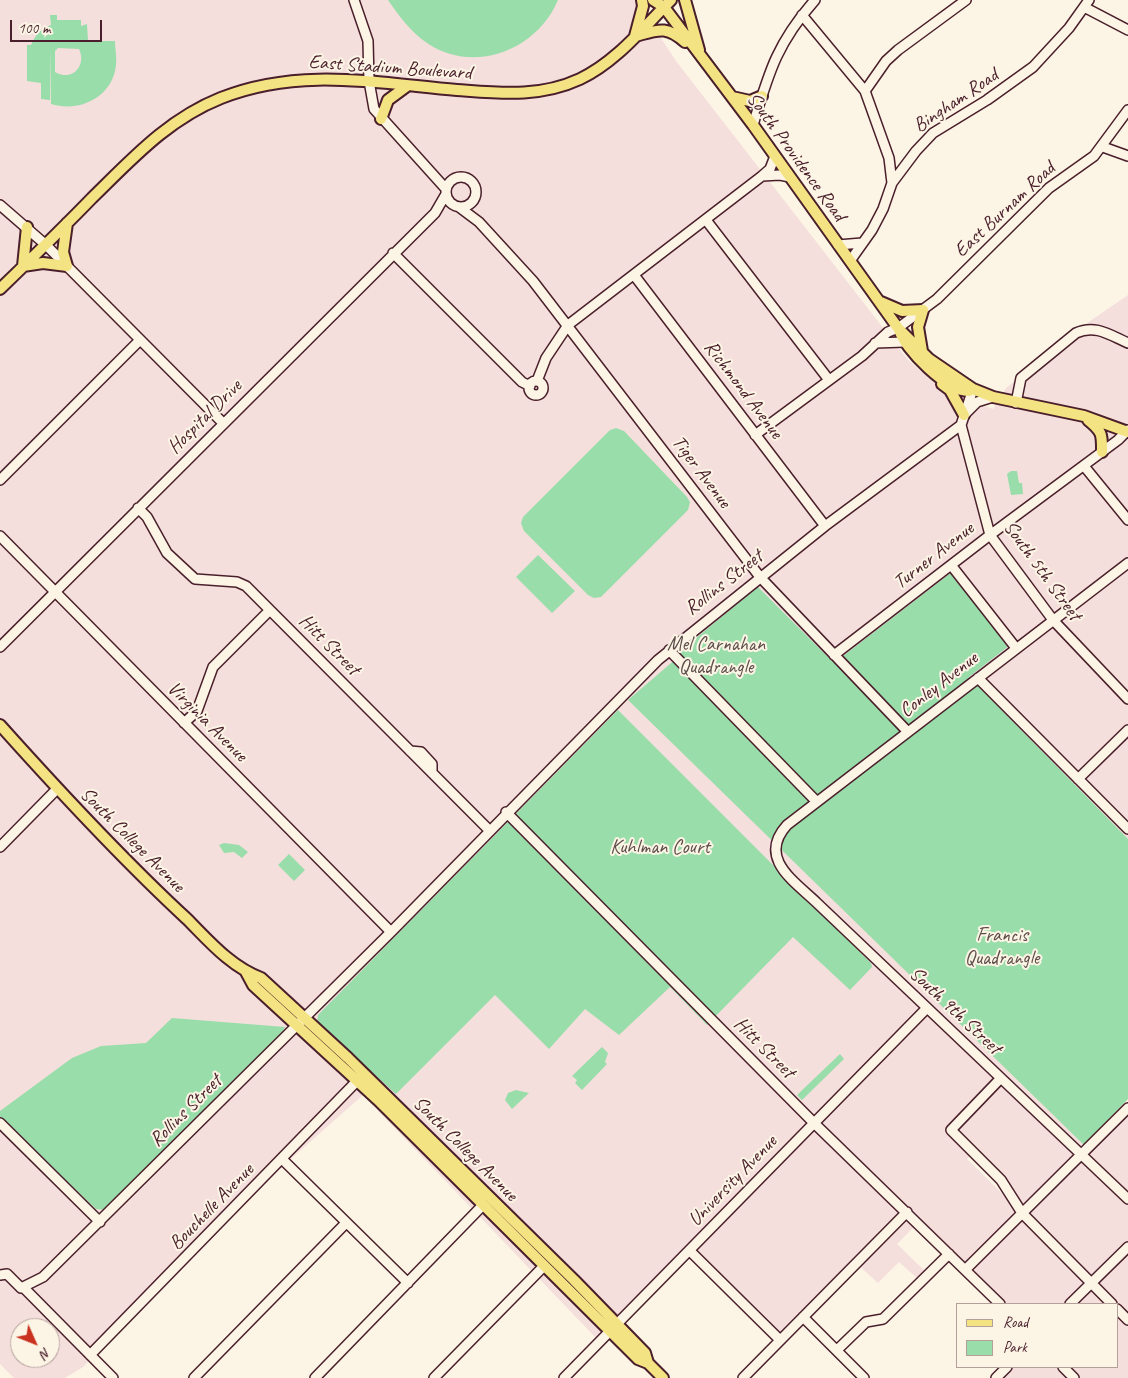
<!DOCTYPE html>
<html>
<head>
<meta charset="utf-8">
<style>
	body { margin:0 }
	#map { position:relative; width:1128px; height:1378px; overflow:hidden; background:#fcf5e5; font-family:Caveat,sans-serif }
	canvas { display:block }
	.legend { position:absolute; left:956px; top:1303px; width:162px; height:65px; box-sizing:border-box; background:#fcf5e5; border:1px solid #b59f9b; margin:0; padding:6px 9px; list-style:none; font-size:15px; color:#4a1f2b }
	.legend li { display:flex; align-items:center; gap:10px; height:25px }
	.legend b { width:25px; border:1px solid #b59f9b }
	.north { position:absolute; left:10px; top:1318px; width:50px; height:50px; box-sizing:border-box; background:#fcf5e5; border:1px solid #b59f9b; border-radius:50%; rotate:134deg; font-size:14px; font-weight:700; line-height:20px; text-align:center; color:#4a1f2b }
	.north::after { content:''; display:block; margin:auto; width:18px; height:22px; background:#c8321e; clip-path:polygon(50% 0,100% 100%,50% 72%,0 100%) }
	.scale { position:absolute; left:10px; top:20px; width:92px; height:22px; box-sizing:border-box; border:2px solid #4a1f2b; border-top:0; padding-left:6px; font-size:15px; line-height:18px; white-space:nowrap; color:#4a1f2b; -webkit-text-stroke:4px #fcf5e5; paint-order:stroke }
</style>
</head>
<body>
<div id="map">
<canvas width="1128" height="1378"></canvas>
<ul class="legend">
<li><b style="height:6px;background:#f4e382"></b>Road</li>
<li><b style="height:14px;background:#9da"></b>Park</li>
</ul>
<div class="north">N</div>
<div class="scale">100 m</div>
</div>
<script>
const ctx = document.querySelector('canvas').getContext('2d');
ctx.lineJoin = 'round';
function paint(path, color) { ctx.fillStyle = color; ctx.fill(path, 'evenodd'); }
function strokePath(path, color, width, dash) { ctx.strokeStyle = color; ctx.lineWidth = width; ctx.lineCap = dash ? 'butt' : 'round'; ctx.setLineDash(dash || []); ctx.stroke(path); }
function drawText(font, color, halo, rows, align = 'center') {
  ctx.font = font + ' Caveat,sans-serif'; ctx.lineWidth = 4; ctx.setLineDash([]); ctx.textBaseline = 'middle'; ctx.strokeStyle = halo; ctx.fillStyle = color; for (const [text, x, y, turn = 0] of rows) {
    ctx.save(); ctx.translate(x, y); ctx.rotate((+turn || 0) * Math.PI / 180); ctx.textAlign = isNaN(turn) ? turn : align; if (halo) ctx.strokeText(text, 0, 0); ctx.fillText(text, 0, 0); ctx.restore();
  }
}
const built = new Path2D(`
	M0,0H636L676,61L908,360L945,392L993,409L1006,388L1090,321L1128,295V1099L1077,1149L1082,1154L1128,1108V1378H996L1007,1367H1117V1304H1000L918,1223L897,1244L926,1272L919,1280L899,1262L878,1283L856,1263L780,1340L691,1250L596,1338L363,1095L283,1166L83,1367L65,1378H14L0,1364ZM973,1153L1020,1210V1211L967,1159ZM20,1328H50V1358H20Z`);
const green = new Path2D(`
	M388,0H558C537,50 474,75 427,43C411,32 399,16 388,0Z
	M50,15H57V20H81V26L87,24L88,41H115C115,49 117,57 116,65C113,97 79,113 51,104L50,46V100L41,99V83L27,81V45H31C36,34 40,29 51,25ZM58,48L79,49C87,66 72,82 55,72V51Z
	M616,428L624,431L687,497L690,502L688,510L601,597L594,598L588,595L524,531L521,523L523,517L610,430Z
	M1011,471H1017L1019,483H1022L1023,494L1011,495L1007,474Z
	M538,555L575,591L552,613L516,577Z
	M952,572L1010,645L969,677L1128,839V1099L1084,1145L628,700L677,658L675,656L679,652L758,587L834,663Z
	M618,710L871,963L872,967L850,990L793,937L707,1025L670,987L619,1035L585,1009L549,1049L495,995L396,1094L317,1023L318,1015Z
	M224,843L239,845L248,852L242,858L234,852L224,853L219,845Z
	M289,854L305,870L294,881L278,865Z
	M172,1018L285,1027L281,1035L105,1210L96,1209L0,1118V1111L72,1058L101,1046L146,1043Z
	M602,1047L608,1053L605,1062L607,1064L582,1090L575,1083L577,1080L572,1076Z
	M840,1054L844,1059L802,1100L797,1095Z
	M516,1090L529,1093L512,1109L505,1100L508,1093Z`);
const minor = new Path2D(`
	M354,0L368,41L369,81L374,109L446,189
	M1084,7L1128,30
	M802,15L865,91L889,158L892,183
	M865,91L886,61L898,50L966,0
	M753,125C769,72 777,43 815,0
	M1103,147L1128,156
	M762,176L780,175L790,177
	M446 192a15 15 0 1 1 30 0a15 15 0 1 1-30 0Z
	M0,205L46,245L223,423
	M459,207L479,222L533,281L760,577L908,732
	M706,220L829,380
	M838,245L862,243
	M393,253L522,382L530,386
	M850,261L872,230L883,209L892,183L916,151L933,133L987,100L1033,67L1069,28L1089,0
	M634,275L825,526
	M875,343L904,342
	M537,381L546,358L568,325L762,176L770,169L775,156
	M529 388a7 7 0 1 1 14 0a7 7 0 1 1-14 0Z
	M973,389L961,425L990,535L1053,620L1128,699
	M1016,403L1021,378L1076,333C1095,324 1110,335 1128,343
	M966,413L977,402L993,397
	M755,435L862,356L888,332L898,328L937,299L1049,188L1094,156L1128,110
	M1084,466L1128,520
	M0,480L140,340
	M138,508L147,517L167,553L195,579L237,582L246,586L489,830
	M0,536L391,932
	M1128,563L787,825C757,858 794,881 817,903L1128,1199
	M951,565L1016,648
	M0,647L435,213L446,194
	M669,650L817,802
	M834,655L990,535L1118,440L1128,430
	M978,678L1128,829
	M184,723L197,711L213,667L270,610
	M410,751L421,752L432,764V773
	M1078,779L1128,730
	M506,812L814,1123L1000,1304
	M0,847L57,789
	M1001,1078L951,1130L1001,1180L1022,1213L1112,1304
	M0,1123L100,1222
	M283,1160L408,1283
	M690,1251L780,1340
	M965,1270L1128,1108
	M0,1275L7,1274L21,1288L43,1277L391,932L658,660L825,526L961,425
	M23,1287L113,1378
	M1070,1304L1128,1247
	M1117,1309L1128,1320
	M803,1317L864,1378
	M837,1350L866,1322L883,1319L949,1254
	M90,1355L357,1081
	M1063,1367L1074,1378
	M194,1378L346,1223
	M315,1378L483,1205
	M434,1378L544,1266
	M564,1378L927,1008
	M743,1378L907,1212
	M996,1378L1007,1367`);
const major = new Path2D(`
	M642,0L643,6L635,36C658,30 666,25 685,42
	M653,0L664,7L753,125L898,328L929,359L973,389L993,397L1084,416L1128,432
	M685,0L699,50
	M732,97L750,101L762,96
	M381,119L388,100L407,86
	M27,227L23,266L43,263L67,266L63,252L67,223
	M0,289C31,259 62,229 92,198C132,159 168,119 221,98C299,67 376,83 457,90C499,93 539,98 580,79C616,62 643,28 671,0
	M881,302L902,311L923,310
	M899,329C904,349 948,392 969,391
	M922,351L918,327L923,310
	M942,384L950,390L964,415
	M1088,420C1103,432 1102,435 1102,452
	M0,725C60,792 121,858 187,919C209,941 231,967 261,978L348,1058L574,1280L645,1353L648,1363
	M246,972L253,985L378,1100L638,1359L648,1363L663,1378`);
const streetNames = [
	["East Stadium Boulevard",390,68,4],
	["Bingham Road",956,101,-34],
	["South Providence Road",796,157,54],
	["East Burnam Road",1005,210,-43],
	["Richmond Avenue",743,390,53],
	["Hospital Drive",205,417,-45],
	["Tiger Avenue",701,472,53],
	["Turner Avenue",934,556,-38],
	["South 5th Street",1042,571,54],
	["Rollins Street",724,583,-38],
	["Hitt Street",329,645,45],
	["Conley Avenue",939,685,-38],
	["Virginia Avenue",207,722,45],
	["South College Avenue",132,840,45],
	["South 9th Street",955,1011,43],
	["Hitt Street",764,1048,45],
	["Rollins Street",186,1111,-45],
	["South College Avenue",465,1149,45],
	["University Avenue",733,1181,-46],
	["Bouchelle Avenue",212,1207,-46]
];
const parkNames = [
	["Mel Carnahan",716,645],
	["Quadrangle",716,668],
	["Kuhlman Court",660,848],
	["Francis",1002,936],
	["Quadrangle",1002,959]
];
paint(built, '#f4dfdc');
paint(green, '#9da');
strokePath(minor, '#4a1f2b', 12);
strokePath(major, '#4a1f2b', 14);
strokePath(minor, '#fcf5e5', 9);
strokePath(major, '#f4e382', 10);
drawText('20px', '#4a1f2b', '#fcf5e5', streetNames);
drawText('20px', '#5e4e4b', '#fcf5e5', parkNames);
</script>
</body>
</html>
